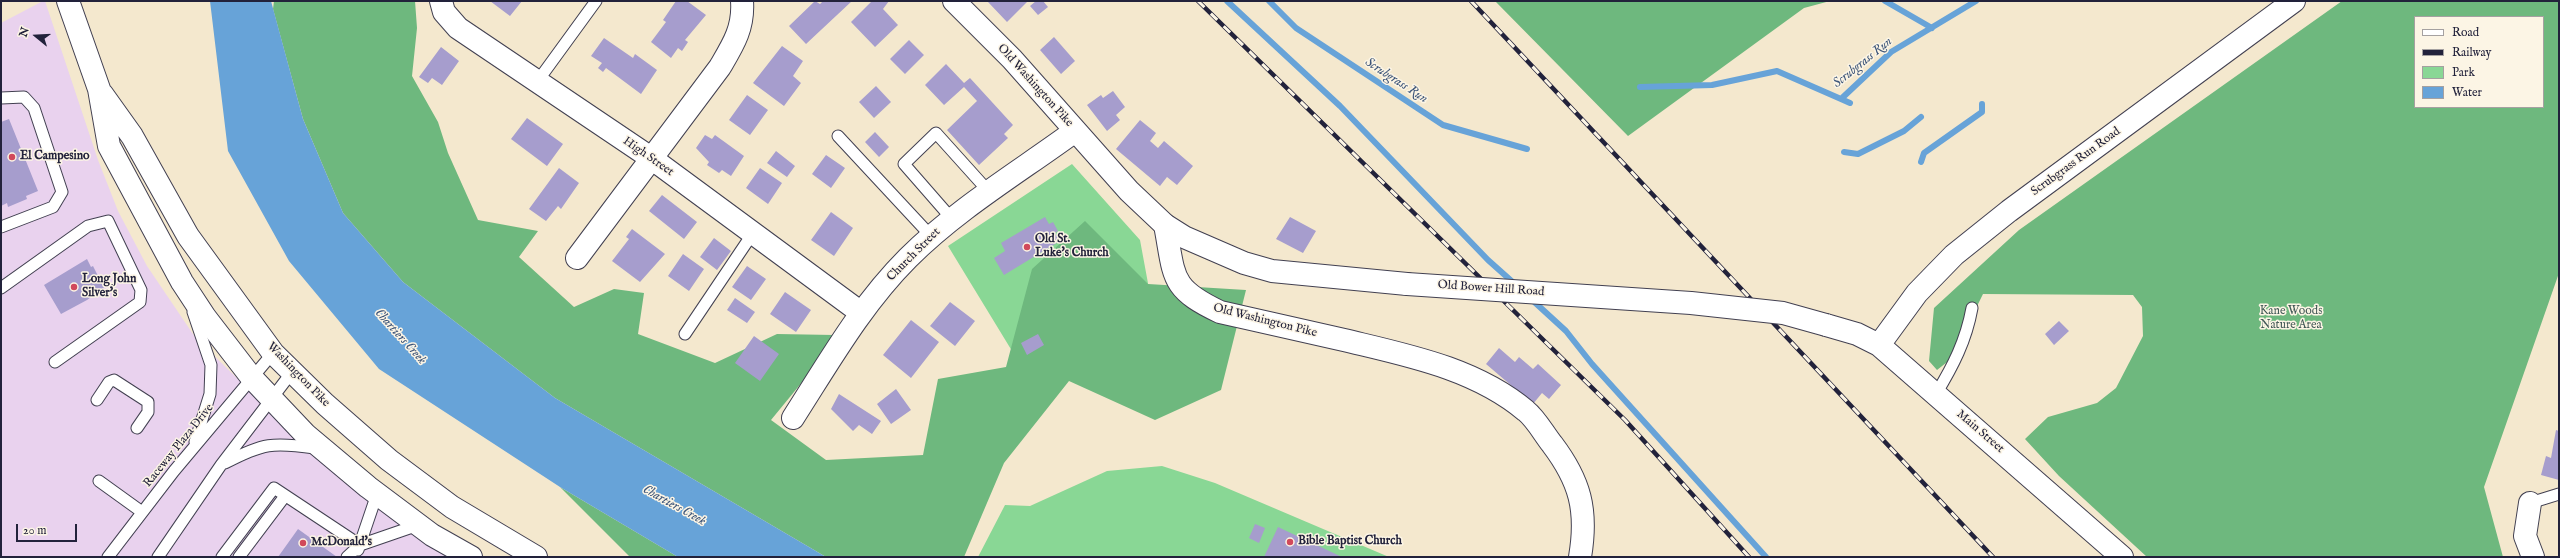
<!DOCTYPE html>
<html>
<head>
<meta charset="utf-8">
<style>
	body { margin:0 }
	#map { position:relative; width:2560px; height:558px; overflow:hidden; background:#f4e8ce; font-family:"IM FELL English",serif }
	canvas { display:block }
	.frame { position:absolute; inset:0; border:2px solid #22223b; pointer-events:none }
	.legend { position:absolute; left:2414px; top:16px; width:130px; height:92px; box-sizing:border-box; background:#fcf5e5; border:1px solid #a5a1a1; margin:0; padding:5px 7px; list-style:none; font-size:12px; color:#22223b }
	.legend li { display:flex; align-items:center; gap:8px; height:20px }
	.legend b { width:20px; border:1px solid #a5a1a1 }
	.north { position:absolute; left:16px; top:16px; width:40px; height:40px; -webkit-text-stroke:3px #fcf5e5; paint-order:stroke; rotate:288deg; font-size:11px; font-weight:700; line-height:16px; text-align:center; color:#22223b }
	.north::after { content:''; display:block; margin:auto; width:14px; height:18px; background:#22223b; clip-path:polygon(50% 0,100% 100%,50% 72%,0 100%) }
	.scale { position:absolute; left:16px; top:524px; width:61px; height:18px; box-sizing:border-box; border:2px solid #22223b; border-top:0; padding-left:5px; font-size:12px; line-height:14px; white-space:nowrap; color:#22223b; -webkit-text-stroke:3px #fcf5e5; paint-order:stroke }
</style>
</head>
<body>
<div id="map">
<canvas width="2560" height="558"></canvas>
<div class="frame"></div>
<ul class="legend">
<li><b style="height:5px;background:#fff"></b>Road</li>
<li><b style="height:5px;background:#22223b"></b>Railway</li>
<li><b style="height:11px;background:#89d795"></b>Park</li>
<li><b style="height:11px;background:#67a3d8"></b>Water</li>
</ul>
<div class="north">N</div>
<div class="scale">20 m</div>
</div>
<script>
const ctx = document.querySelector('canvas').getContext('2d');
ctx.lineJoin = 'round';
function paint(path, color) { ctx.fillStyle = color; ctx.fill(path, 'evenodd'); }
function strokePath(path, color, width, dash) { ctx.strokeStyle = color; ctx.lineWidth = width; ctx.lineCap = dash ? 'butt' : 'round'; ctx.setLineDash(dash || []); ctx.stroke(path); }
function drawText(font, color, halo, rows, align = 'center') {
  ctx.font = font + ' "IM FELL English",serif'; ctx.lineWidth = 3; ctx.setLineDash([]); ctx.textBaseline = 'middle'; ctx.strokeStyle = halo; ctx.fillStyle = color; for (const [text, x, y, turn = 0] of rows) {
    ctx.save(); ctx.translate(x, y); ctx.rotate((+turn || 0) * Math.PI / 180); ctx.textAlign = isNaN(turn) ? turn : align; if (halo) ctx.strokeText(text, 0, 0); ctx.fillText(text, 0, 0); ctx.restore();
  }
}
const built = new Path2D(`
	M43,1H45L98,160L118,211L147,266L195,337L340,479L449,557H1V23Z`);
const green = new Path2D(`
	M1072,164L1140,240L1152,305L1023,369L948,246Z
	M1162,466L1215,483L1389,557H978L1005,505L1030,506L1107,471Z`);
const forest = new Path2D(`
	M274,1H415L417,28L412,76L438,122L448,153L478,220L538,231L519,257L574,307L614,289L644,293L638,334L715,363L777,334L834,335L835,342L771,420L826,460L923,455L938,379L1006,367L1032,269L1085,221L1148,284L1246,290L1221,390L1155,420L1069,381L1004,463L964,557H826L555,398L403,282L343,213L303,119L273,9Z
	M1495,1H1830L1804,8L1628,136Z
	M2342,1H2559V273L2484,487L2503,557H2147L2059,476L2025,439L2048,417L2097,403L2116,388L2143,336L2142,307L2133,295L1983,294L1951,359L1937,370L1929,361L1934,308L2019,230ZM2415,17H2543V107H2415Z
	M560,487L678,557H630Z`);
const water = new Path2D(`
	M210,1H271L303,119L343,213L403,282L555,398L826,557H678L560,487L379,369L289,261L228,151Z`);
const stream = new Path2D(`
	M1227,1L1340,106L1488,260L1516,285
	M1269,1L1296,28L1443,125L1527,149
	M1885,1L1932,28
	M1640,87L1712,85L1777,71L1841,99L1891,52L1976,1
	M1841,99L1850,103
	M1844,152L1858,154L1904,131L1921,117
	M1921,162L1924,153L1982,112V104
	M1530,298L1566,331L1592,364L1766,557`);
const building = new Path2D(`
	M490,1H522L510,16Z
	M676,1H687L706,15L685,40L688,42L682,51L678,48L671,58L651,42L666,22L663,20Z
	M815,1L820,4L823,1H852L806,44L789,26Z
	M872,1H889L883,9L898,25L875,47L851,22Z
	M989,1H1028L1007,22L988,2Z
	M1036,1H1043L1048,7L1038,15L1030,6Z
	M1054,37L1075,61L1061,74L1040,50Z
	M604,38L633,58L635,54L657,70L641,94L606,68L603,72L598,68L602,63L591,56Z
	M909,40L924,55L905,74L890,59Z
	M782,46L803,61L793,76L801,83L784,106L753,83Z
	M441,47L459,61L442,85L432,78L428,83L419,77Z
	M946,64L964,83L970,78L1013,125L1004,134L1008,138L979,165L947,130L977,101L964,87L944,105L925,85Z
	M876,86L891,102L874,118L859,102Z
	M1113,91L1125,107L1116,115L1120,120L1107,131L1087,105L1101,95L1103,98Z
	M747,95L768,110L750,135L729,120Z
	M527,118L563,144L547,166L511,139Z
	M9,119L38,191L26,196L27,199L8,207L7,203L1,206V122Z
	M1140,120L1156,133L1150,141L1158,148L1164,141L1193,166L1177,185L1167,177L1160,186L1116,149Z
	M875,132L889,147L879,157L865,142Z
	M705,135L712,139L715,135L744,156L731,176L722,170L719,173L707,165L709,162L696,148Z
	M776,151L795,166L787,177L767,163Z
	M826,155L845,168L831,188L812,174Z
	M559,168L579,183L561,209L558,206L546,221L529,209Z
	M760,168L782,183L768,204L746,188Z
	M662,195L697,222L684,239L649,211Z
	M831,212L853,228L834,256L811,240Z
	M1045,217L1049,224L1053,222L1058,231L1055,233L1060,241L1004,275L994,258L1005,251L1001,243Z
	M1290,217L1316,231L1303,253L1276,239Z
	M632,229L665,254L640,282L612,261L629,239L626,237Z
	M714,238L731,251L717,270L700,257Z
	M683,254L704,269L689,291L668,276Z
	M87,259L91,267L93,266L104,288L87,300L61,314L44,285Z
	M747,266L766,279L751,300L732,287Z
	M785,292L811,310L796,332L770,314Z
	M735,298L755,312L747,323L727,310Z
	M950,302L975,321L955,346L930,326Z
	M911,320L939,342L911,378L883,355Z
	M2059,321L2069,331L2054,345L2045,334Z
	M1038,334L1044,345L1027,355L1021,343Z
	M754,336L779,354L760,381L735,363Z
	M1499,348L1515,362L1519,357L1533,369L1538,364L1561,385L1549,399L1542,393L1533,404L1486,364Z
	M896,389L911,410L891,424L877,404Z
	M839,394L881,421L872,434L859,425L853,431L831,409Z
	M2556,430L2559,431V480L2541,475L2546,456L2551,458Z
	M1255,524L1265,528L1259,543L1249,538Z
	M1278,527L1342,557H1264Z
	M298,529L337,557H278Z`);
const service = new Path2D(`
	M537,82L596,1
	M1,98L24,97L34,108L62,192L53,207L1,227
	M838,136L931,236
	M952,219L904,164L936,133L990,193
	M1,288L88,226L108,221L141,290L140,302L55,362
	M193,312L211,365L210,394L195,442
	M685,334L753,233
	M1936,394C1953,366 1966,341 1972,308
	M97,400L109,382L114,380L148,402V412L137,428
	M225,463C263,443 273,442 315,448
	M99,481L142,512
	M2530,503L2559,494
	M358,550L377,494
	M108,557L174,471L273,353
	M158,557L221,465L292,372
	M222,557L274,488L360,545
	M239,557L285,496
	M347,557L360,545L418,525`);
const minor = new Path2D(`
	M441,1L444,12L458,28L651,158L860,312
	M1165,225C1175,277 1169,288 1220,312C1261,321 1303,331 1344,340C1406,355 1475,368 1526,411C1536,419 1544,434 1552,444C1580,481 1588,510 1580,557
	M577,258L720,67C733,45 744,28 742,1
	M793,418C829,362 861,305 908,258C957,209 1019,172 1075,131
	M2530,503L2525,536L2533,557`);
const tertiary = new Path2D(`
	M954,1L1012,59L1129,191L1165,225L1184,237L1244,263L1272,271L1407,284
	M1826,325L1857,334L1879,345L2122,557
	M1879,345L1917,293L1954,255L2009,211L2294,1`);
const primary = new Path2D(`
	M68,1L99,89L109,146L182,282L205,317L252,378L306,435L368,487L432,535L471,557
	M102,94L132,136L188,236L273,353L325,404L389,460L452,507L536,557`);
const rail = new Path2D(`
	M1198,1L1625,420L1749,557
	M1471,1L1993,557`);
const tertiaryBridge = new Path2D(`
	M1407,284L1691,303L1783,313L1826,325`);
const markers = [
	[12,157,4,"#d1495b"],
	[1027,247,4,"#d1495b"],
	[74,287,4,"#d1495b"],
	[1290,542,4,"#d1495b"],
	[303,543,4,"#d1495b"]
];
const streetNames = [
	["Old Washington Pike",1035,86,48],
	["High Street",648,157,35],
	["Scrubgrass Run Road",2076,162,-36],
	["Church Street",914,255,-45],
	["Old Bower Hill Road",1491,289,4],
	["Old Washington Pike",1265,321,14],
	["Washington Pike",298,375,46],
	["Main Street",1980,432,41],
	["Raceway Plaza Drive",179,446,-51]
];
const poiNames = [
	["El Campesino",20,157],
	["Old St.",1035,240],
	["Luke's Church",1035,254],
	["Long John",82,280],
	["Silver's",82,294],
	["Bible Baptist Church",1298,542],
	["McDonald's",311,543]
];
const parkNames = [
	["Kane Woods",2291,312],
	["Nature Area",2291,326]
];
const waterNames = [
	["Scrubgrass Run",1863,63,-39],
	["Scrubgrass Run",1396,81,33],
	["Chartiers Creek",400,337,48],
	["Chartiers Creek",674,506,29]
];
paint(built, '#e9d2ee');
paint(green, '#89d795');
paint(forest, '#6eb87e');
paint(water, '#67a3d8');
strokePath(stream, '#67a3d8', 6);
paint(building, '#a69dcd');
strokePath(service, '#424051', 13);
strokePath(minor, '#424051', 24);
strokePath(tertiary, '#424051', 24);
strokePath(primary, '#424051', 24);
strokePath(service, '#fff', 11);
strokePath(minor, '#fff', 22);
strokePath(tertiary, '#fff', 22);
strokePath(primary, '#fff', 22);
strokePath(rail, '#22223b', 4.5);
strokePath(rail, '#fcf5e5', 3, [9]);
strokePath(tertiaryBridge, '#424051', 24, []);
strokePath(tertiaryBridge, '#fff', 22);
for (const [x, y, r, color] of markers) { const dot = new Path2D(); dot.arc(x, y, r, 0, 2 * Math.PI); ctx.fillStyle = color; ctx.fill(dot); strokePath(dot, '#fcf5e5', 1.5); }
drawText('12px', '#22223b', '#fcf5e5', streetNames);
drawText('bold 12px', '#22223b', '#fcf5e5', poiNames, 'left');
drawText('12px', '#415856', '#fcf5e5', parkNames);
drawText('italic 13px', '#3e567a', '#fcf5e5', waterNames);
</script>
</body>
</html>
